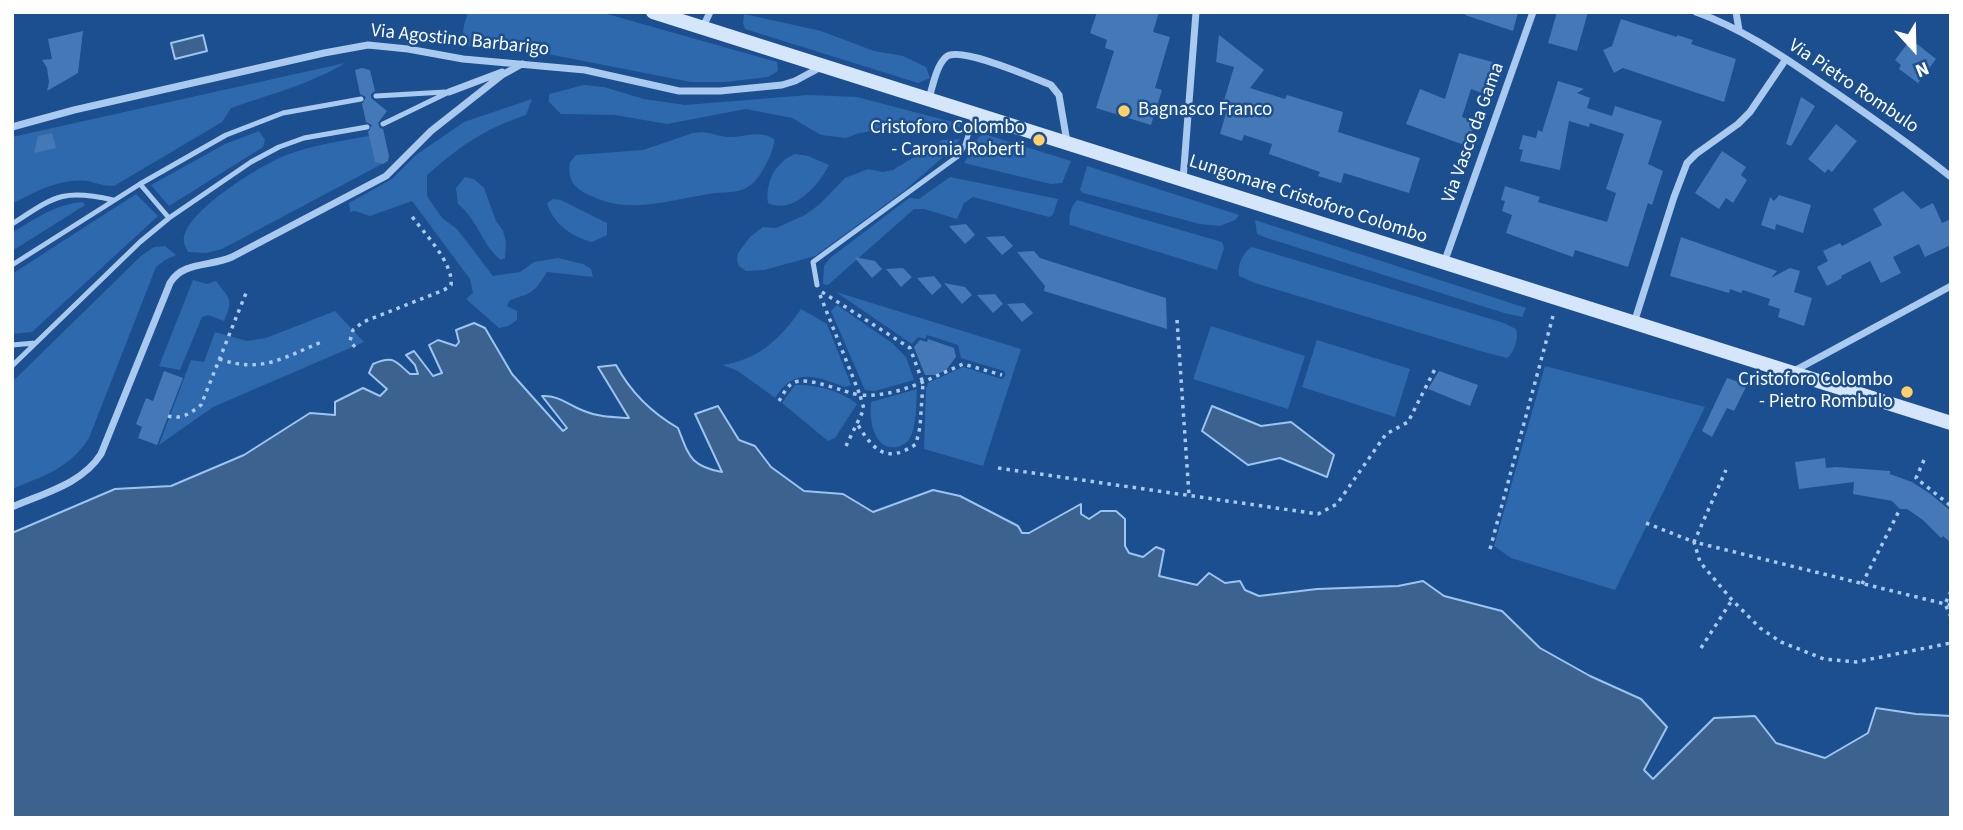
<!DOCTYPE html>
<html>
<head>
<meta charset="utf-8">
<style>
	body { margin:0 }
	#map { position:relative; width:1963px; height:830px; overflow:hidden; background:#1b4f8f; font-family:"Source Sans 3",sans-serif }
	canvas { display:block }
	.frame { position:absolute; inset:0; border:14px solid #fff; pointer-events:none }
	.north { position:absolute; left:1879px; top:14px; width:70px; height:70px; -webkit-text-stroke:5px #1b4f8f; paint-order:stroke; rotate:158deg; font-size:19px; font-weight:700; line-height:28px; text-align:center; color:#fff }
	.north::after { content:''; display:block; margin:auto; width:24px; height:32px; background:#fff; clip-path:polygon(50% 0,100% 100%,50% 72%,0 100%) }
</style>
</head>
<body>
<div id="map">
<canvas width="1963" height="830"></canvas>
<div class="frame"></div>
<div class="north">N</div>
</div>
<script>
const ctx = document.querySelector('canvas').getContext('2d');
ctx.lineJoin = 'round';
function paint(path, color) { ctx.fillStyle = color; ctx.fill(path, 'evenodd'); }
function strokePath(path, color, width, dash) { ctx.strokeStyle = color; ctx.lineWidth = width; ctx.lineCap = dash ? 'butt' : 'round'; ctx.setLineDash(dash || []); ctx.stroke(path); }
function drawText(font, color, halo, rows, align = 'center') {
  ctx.font = font + ' "Source Sans 3",sans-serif'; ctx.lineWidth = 5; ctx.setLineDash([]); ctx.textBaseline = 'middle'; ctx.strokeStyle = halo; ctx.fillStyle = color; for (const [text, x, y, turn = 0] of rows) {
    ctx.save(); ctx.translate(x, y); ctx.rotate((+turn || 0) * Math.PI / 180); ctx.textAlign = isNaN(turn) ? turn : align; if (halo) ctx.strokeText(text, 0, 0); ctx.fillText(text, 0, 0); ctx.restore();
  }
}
const green = new Path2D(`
	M468,12H600L777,62L778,71L768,77L725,82H691L527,50L472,48C458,39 464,26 468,12Z
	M744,14L821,31L874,51L903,56L926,67L930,78L918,83L745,29L743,23Z
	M345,63C309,85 270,94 231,108L222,122L114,186C103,186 97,183 87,181C61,178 34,192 12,204V137Z
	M584,85L604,87L644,99L685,105L809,95L857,97L960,124V127L887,129L859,133L846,138L821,135L792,118L746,109L667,124L615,115L561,114L549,102V94Z
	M532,99L526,115C482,130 462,145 427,175V196L442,218L457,229L493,276L520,272L534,262L558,258L583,264L591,269L593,277L547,272C534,293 532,293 510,300L507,306L517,311V320L508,326L499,328L466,299L473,293L470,279L412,201L370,216L355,211L350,212L349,203L392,179L416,155L464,122Z
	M259,131L265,140L263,147L169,206L151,185L225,144Z
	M703,132C711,133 719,136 727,137C743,138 759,129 774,139C776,148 760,179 751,185C741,193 727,192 715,193C672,199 630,216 589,195C574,188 567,179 570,162L576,155L643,150L693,133Z
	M984,134L1071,161L1062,183L1051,184L964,163L978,138Z
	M369,136L375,161L382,164L222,249L207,253L188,252C187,249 184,245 184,242C180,214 261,165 284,156C311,145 341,141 369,136Z
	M960,139L949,152L904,191L815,256L764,270L746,271L739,266L737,260L738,253L750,237L763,227L776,228L805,215L820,204L845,178L868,169L882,172L893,170L942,140Z
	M795,154L808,156L829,165C819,185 793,215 768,203C765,183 775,162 795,154Z
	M1087,166L1239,215L1235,220L1220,226L1200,224L1083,193L1080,190Z
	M465,177L474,179L484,188L496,221L503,231L506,242L505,258L501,260C482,246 479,221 458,204L456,188Z
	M950,177L1058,199L1053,215L1049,217L973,197L964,203L957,219L924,209H914L828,285L823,284L824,266L830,258L909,198L919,199Z
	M136,194L158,216L32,332L12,334V274Z
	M553,199L561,200L607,223V235L592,242C572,237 553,224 547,203Z
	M1077,200L1222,242L1224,248L1217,270L1070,225C1068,217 1071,206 1077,200Z
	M83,202L85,205L12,251V233C35,219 55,204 83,202Z
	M1255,220L1526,308L1522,317L1504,313L1264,237L1257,234Z
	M165,246L176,255L165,260L156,267L89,438C69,469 45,475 12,489V382L141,256L154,247Z
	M1252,247L1504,323L1516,329C1519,338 1514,353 1507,358L1480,351L1255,283L1239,276C1237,265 1243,252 1252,247Z
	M193,280L207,284L216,281C230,300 234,298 224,321L208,315L202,317L180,370L159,366Z
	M836,292L1021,349L983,466L924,449L926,389L928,383L963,367L1002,379L1006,375L1004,371L961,358L958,345L927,335L925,339L918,337L912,344Z
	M837,305L892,343L906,357L914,380L875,391L865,390L831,311Z
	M801,309L827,324L851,385L845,387C815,376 794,367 775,398L738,371L723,365C758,360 782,337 801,309Z
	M335,311L364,342L213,407L159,445L191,360L204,362L215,332L247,341L266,338Z
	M1211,326L1305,356L1288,409L1193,379Z
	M1317,340L1410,369L1395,417L1302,387Z
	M1545,366L1705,407L1615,590L1511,558L1494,546Z
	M795,385C815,384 842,391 857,404L835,438L828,441L782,403Z
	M917,389C916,404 917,424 910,438C908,442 902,446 897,447C873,451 869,418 871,402Z`);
const water = new Path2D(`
	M203,35L207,51L175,59L171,43Z
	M474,323L485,328L512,374L563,431L567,428L542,396C559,395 568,405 584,411C598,417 613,417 629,418L598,367L616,365C630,391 652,413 678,428C689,456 690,466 722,472L695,414L718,406L739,440L755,446L771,467L804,491L843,494L873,512L933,490L960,496L1018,526L1022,533H1029L1081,504V514L1089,519L1101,511H1116L1125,519V546L1129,553L1143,557L1156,547L1164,550L1159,576L1197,585L1209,573L1225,583L1240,581L1245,590L1259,596L1317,589L1398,586L1423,581L1444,596L1502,611L1540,648L1590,676L1641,699L1667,727L1644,770L1653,779L1714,718L1755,716L1776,743L1825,758L1868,733L1876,708L1916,714L1951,716V818H12V533L115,489L171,486L244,455L310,413L335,415V402L363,388L380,396L387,389L369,373L373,364C394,355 395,361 410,374H418L415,365L406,355L414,351L433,376L442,373L429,345L438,340L456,346L459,342L456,330Z
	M1212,406L1261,426L1291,422L1334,455L1327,477L1280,458L1248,465L1202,431Z`);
const building = new Path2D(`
	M1097,12H1159L1153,32L1170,37L1155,88L1162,90L1151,125L1096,108L1114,51L1105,48L1107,40L1090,33Z
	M1466,12H1518L1513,31L1465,15Z
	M1557,12H1588L1577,51L1548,43Z
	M1621,19L1677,37V35L1693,40L1691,44L1736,59L1724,102L1623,68L1614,73L1603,50L1612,46Z
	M83,31L78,73L47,91L49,82L47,68L42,60L52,59L48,39Z
	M1219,35L1264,70L1250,88L1285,99L1287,95L1343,112L1338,132L1420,158L1409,193L1344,173L1341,183L1318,176L1320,172L1269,154L1272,144L1244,135L1242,141L1220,134L1228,106L1223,104L1234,67L1216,62Z
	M1907,44L1913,49L1917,44L1936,59L1918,83L1899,69L1901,65L1895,60Z
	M1459,53L1496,63L1491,75L1496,76L1490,96L1471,89L1462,117L1476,122L1467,146L1406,124L1420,89L1445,99Z
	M362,68L370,70L375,91L371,94V98L387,111L378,123L380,128L383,129L389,156L388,161L383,164L375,162L368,132L372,125L366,122L362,104L366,97L360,94L355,70Z
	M1558,81L1584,89L1577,93L1590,98L1587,108L1612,116L1615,106L1662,121L1648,164L1663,171L1652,205L1648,203L1628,267L1575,250L1573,257L1506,233L1512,215L1502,211L1505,201L1501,200L1505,186L1540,197L1538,202L1607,222L1616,193L1606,189L1624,134L1590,123L1589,127L1569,121L1560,170L1520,161L1523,150L1519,149L1523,135L1536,138L1538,130L1542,132Z
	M1801,97L1815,106L1791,146L1786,144Z
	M1836,124L1857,141L1832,172L1828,169L1825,173L1808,159Z
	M52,133L56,148L34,153L38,136Z
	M1722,151L1746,167L1741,175L1747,180L1733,203L1726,198L1719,209L1695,193Z
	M1903,191L1921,209L1933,203L1942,223L1951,219V245L1925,257L1919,244L1893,257L1901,273L1881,283L1870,261L1841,276L1842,278L1827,286L1817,267L1828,261L1823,251L1840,243L1842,246L1882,225L1873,209Z
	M1779,195L1811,205L1803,233L1776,224L1775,230L1761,225L1770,197L1774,201Z
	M966,224L975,235L965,244L949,226Z
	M1004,236L1013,246L1002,255L986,237Z
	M1681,237L1777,271L1771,278L1790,268L1800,271L1794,292L1812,298L1804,326L1778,317L1780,309L1768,305L1770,299L1743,290L1741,293L1730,289L1729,293L1670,276Z
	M1034,251L1040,258L1166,298L1167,329L1044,291L1045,286L1017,252Z
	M854,257L875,261L882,269L872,278Z
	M903,268L912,277L901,287L886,269Z
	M934,276L942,286L932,295L917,278Z
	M944,283L965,287L972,295L962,304Z
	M995,294L1003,304L993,313L977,295Z
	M1024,303L1033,313L1022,322L1007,304Z
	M928,339L954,348L956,357L946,370L935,375H925L914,347L920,340L927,342Z
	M164,371L183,378L157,445L138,438L142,427L136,424L146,398L153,401Z
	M1439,371L1478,385L1470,406L1428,389Z
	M1727,378L1747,385L1734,411L1727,408L1712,437L1702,431Z
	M1825,458L1826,468L1836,467L1890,471V474L1912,482L1929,493L1951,511V543L1943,536L1941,538L1923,520L1907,509H1900L1892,501L1853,494L1854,482L1799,489L1795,462Z`);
const path = new Path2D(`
	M822,292L910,348L923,383L920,427L916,444C887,464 874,451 858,425
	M820,295L860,395C896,398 931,378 963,364L1002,375
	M1177,320L1189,495
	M355,347L350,341L353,330L363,322L444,290L451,285C454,263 423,232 410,214
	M219,359C263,374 284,357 324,341
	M779,401C783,395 786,387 793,383C806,375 845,393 860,395L864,409L846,446
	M168,416C181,420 191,413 201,405L246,293
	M1924,460L1916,478L1951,506
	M998,468L1318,514L1337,504L1386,434L1408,422L1435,369
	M1646,523L1694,542L1726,470
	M1490,549L1553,316
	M1862,584L1900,509
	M1951,591L1945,604L1951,605
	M1951,617L1945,604L1694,542L1700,562L1732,600L1760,628L1781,642L1824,659L1856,662L1951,643
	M1701,648L1732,600`);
const lane = new Path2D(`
	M376,96L445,92
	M383,124L449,92
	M140,184L169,218
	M12,224C54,197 62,188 113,200
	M12,265L140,184L226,135L283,113L361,99
	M817,285L813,262L958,156L965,145L974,116
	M12,345L35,343
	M12,366L140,242L169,218L251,162L279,147L304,138L367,127`);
const street = new Path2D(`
	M1696,12C1740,28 1778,53 1817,80C1863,111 1907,142 1951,177
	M1736,12L1739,30
	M703,27L710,12
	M449,92L502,72
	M929,98C933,86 936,66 946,57C959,45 1033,78 1051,85L1059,95L1067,142
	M12,127L74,110L324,53L368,45L408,49L463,59L585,70L679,91H720L782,85L795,81L823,66
	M1183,180L1196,12
	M1444,263L1533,12
	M1634,323L1674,197L1687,163L1696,154L1738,124L1750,112L1786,59
	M1794,371L1951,286
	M12,507C44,493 82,484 101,454L170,283C183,261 210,267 232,257L386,176L431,131L502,75L522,64`);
const secondary = new Path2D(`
	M653,12L1951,423`);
const markers = [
	[1124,111,7,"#ffd166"],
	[1039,140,7,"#ffd166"],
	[1907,392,7,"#ffd166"]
];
const streetNames = [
	["Via Agostino Barbarigo",460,41,6],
	["Via Pietro Rombulo",1853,87,34],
	["Via Vasco da Gama",1474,133,-70],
	["Lungomare Cristoforo Colombo",1308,200,18]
];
const poiNames = [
	["Bagnasco Franco",1138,111,"left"],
	["Cristoforo Colombo",1025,129],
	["- Caronia Roberti",1025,151],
	["Cristoforo Colombo",1893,381],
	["- Pietro Rombulo",1893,403]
];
paint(green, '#2e69ad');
paint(water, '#3c6290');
strokePath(water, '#9cc4f0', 2);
paint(building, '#4478b7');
strokePath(path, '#a9c9ee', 3.5, [3.5, 5]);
strokePath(lane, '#a9c9ee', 5);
strokePath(street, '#a9c9ee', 7);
strokePath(secondary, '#d6e6fa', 14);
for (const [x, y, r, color] of markers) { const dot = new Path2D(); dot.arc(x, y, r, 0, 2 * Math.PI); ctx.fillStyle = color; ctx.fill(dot); strokePath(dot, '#1b4f8f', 2.5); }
drawText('19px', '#fff', '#1b4f8f', streetNames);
drawText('19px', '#fff', '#1b4f8f', poiNames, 'right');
</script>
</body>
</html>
